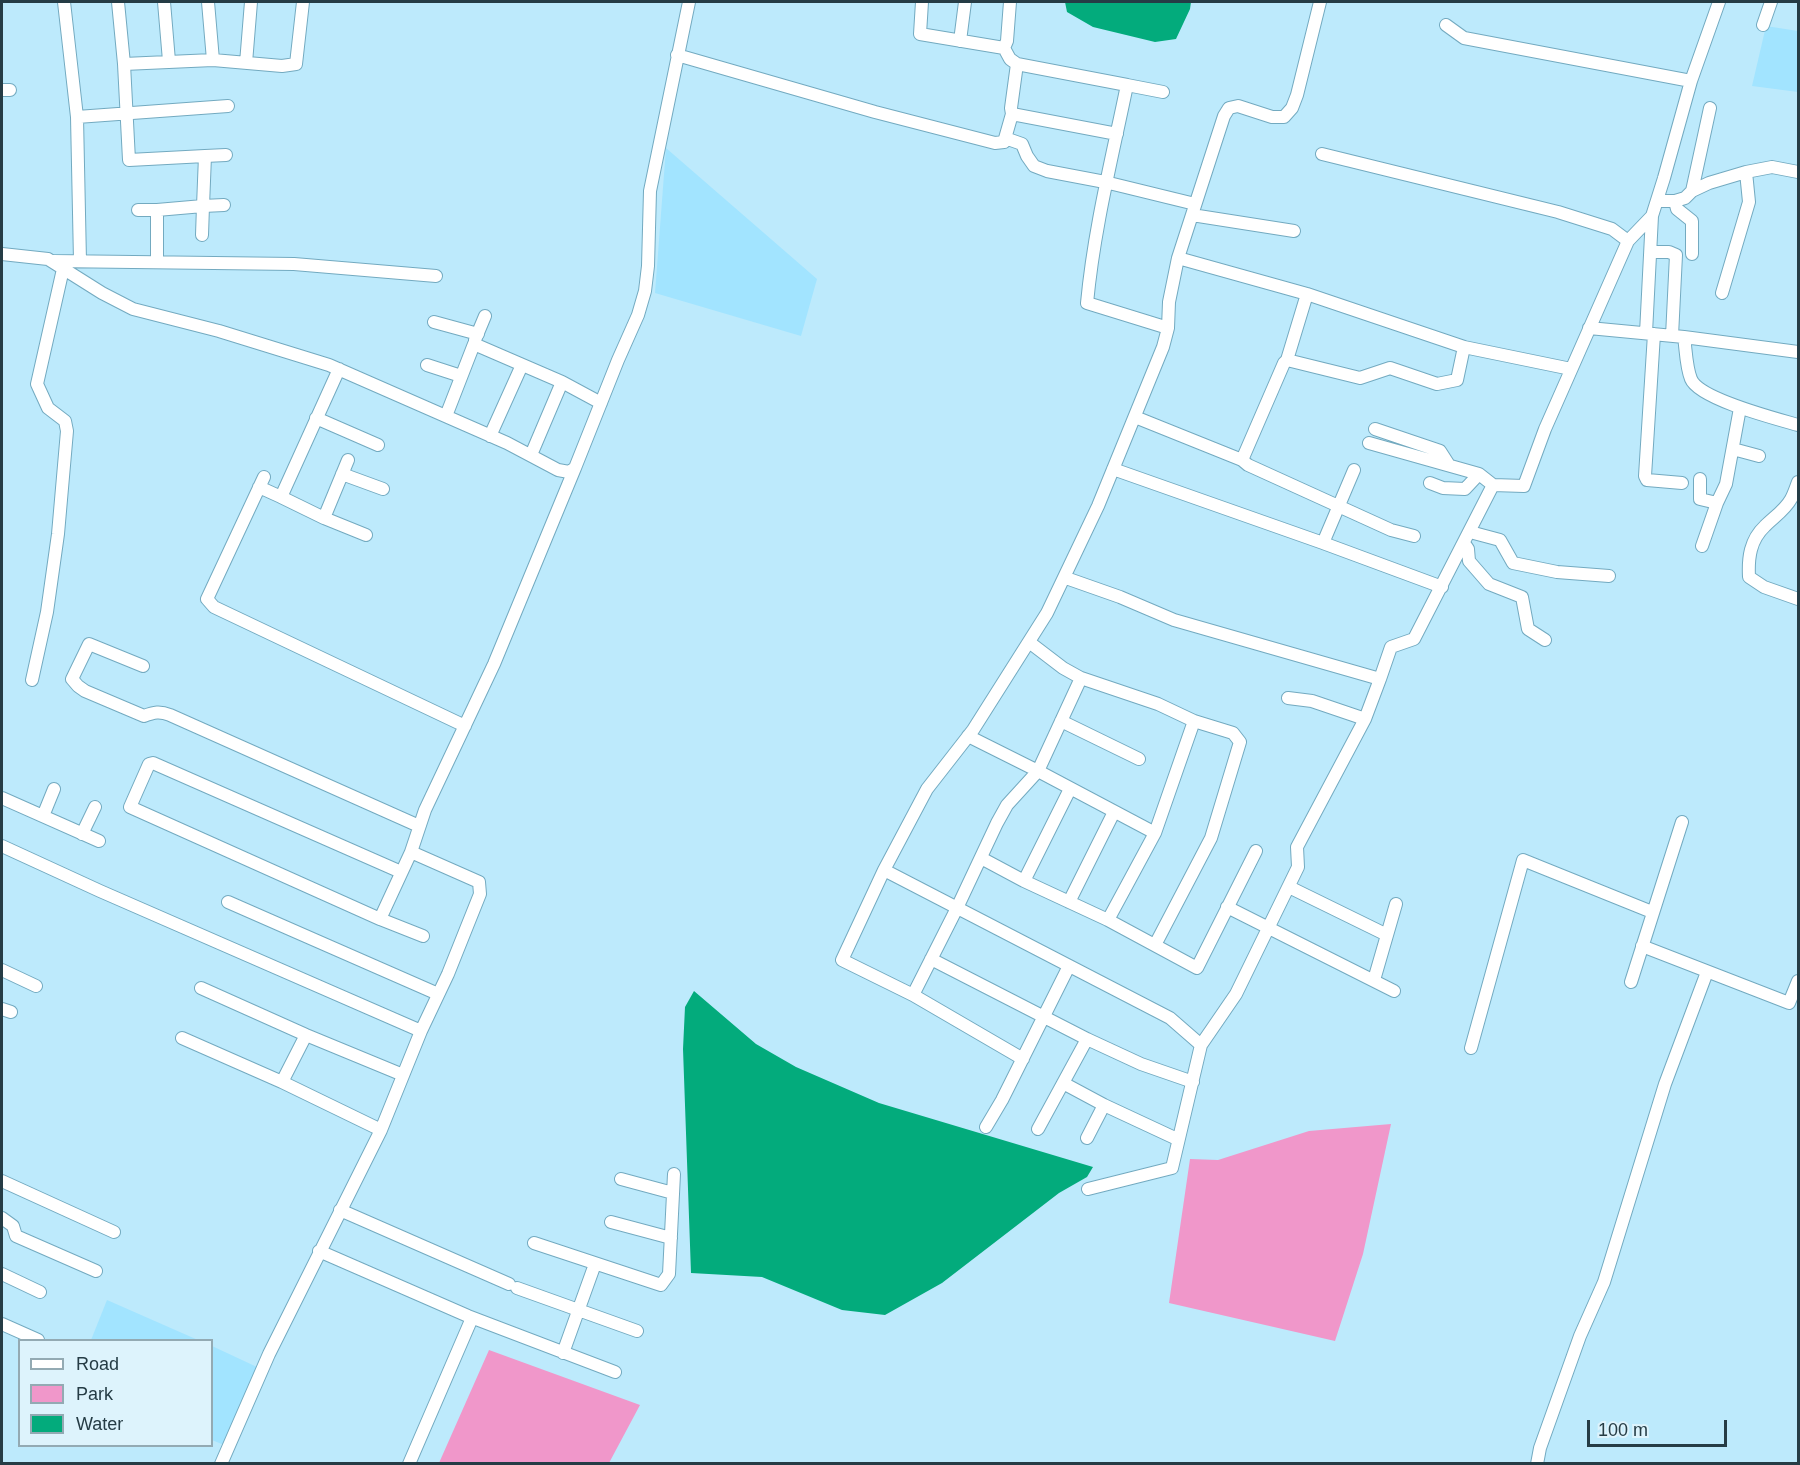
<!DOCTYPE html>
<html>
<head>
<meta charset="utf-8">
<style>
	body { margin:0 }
	#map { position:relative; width:1800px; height:1465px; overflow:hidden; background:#bdeafc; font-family:Arial,sans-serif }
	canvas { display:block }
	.frame { position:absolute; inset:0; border:3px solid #253c45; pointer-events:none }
	.legend { position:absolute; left:18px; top:1339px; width:195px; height:108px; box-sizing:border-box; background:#ddf3fc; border:2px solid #93aab3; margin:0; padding:8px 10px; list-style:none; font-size:18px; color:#253c45 }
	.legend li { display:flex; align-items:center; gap:12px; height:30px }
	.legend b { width:30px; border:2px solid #93aab3 }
	.scale { position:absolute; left:1587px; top:1420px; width:140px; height:27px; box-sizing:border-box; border:3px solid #253c45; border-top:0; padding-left:8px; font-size:18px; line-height:21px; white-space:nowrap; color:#253c45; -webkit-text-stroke:4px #ddf3fc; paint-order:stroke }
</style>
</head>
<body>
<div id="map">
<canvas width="1800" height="1465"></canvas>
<div class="frame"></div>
<ul class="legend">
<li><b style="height:8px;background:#fff"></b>Road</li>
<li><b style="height:16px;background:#f097ca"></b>Park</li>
<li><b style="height:16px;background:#03ab7c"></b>Water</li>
</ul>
<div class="scale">100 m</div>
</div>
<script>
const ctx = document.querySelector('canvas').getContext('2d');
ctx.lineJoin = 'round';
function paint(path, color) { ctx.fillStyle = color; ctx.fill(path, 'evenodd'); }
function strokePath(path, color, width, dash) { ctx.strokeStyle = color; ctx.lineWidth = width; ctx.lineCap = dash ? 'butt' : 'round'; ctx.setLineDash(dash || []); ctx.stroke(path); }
const built = new Path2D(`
	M1766,26L1798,31V92L1752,86Z
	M666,148L817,279L801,336L655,293Z
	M107,1300L198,1340H91Z
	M212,1346L257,1367L224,1445L212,1440Z`);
const green = new Path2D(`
	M1391,1124L1363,1254L1335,1341L1169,1303L1190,1159L1218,1160L1309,1131Z
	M489,1350L640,1405L609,1463H439Z`);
const water = new Path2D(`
	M1065,2H1191L1190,9L1176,39L1155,42L1093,27L1067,12Z
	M694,991L756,1044L796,1067L879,1103L1093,1167L1087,1177L1059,1193L942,1283L885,1315L842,1310L762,1277L691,1273L683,1049L685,1007Z`);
const minor = new Path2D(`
	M64,2L77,117L80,261
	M118,2L124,64
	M164,2L169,61
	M208,2L213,60
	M922,2L920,34L1004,48
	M1446,25L1464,38L1691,81
	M1763,25L1771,2
	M960,41L965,2
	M1004,48L1010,59L1017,64L1127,85C1112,158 1094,229 1087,303L1168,328
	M1004,48L1007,41L1010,2
	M677,55L875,112L995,143L1004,142L1012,114L1011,108L1017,64
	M246,63L251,2
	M1127,85L1163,92
	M2,90H10
	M1012,114L1117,134
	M77,117L228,106
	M1005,138L1022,144L1027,156L1034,166L1047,171L1105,182L1195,204
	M1322,154L1558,212L1612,229L1628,241
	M205,156L226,155
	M1692,191L1710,108
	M1657,201H1675L1685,198L1692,191L1709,183L1746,172L1772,167L1798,172
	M1675,201L1677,209L1692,221V254
	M224,205L203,206L205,156L129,160L124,64L213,60L282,66L296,64L303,2
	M138,210H157
	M1192,215L1294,231
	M1651,252H1669L1676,255L1672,336
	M2,254L48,259L102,293L133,309L219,331L329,365L507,443L558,470L569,472L575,468L618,360L638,315L645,291L648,266L650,191L689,2
	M1178,258L1307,294L1464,347L1457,380L1437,384L1390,368L1360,378L1287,360L1284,363L1242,460
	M53,261L294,264L436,276
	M157,261V210L203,206L202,235
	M1722,293L1749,202L1746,172
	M434,322L478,334
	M1589,328L1684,337L1798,352
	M1646,333L1652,216
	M1654,334L1645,476L1647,480L1682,483
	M1684,337C1686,350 1686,367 1691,379C1699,399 1777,419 1798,425
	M475,340L485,316
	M1464,347L1571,369
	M1287,360L1307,294
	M427,365L461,376
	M339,369L281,497L324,518L348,460
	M446,416L474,344L562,382
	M1135,417L1242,460L1248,465L1391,530L1414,536
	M316,418L378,445
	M1375,429L1440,451L1449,465
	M490,436L522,365
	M1369,443L1479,474L1493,485
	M1733,449L1759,456
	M531,455L562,382L601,403
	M1113,469L1323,543L1354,470
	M342,474L383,489
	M264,477L207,599L214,607L465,726
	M1700,479V499L1717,503
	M1798,482C1796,487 1794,494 1791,499C1785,510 1774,517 1765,526C1750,540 1748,558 1749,577L1764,587L1798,599
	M1430,483L1443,488L1465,489L1479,474
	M259,487L281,497
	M324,518L366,535
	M1470,532L1500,540L1513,563L1557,572L1609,576
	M1323,543L1442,587
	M1464,543L1468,549L1469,561L1489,584L1522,597L1528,629L1545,640
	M1702,546L1717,503L1726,484L1740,408
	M1066,578L1120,597L1174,620L1380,679L1391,647L1414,639L1493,485L1524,486L1545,429L1628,241L1652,216L1664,178L1691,81L1719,2
	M1029,642L1063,668L1081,678L1038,771L1155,833L1108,920
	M143,666L89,644L72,679L78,686L85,691L144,716C154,712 160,711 170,715L419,826
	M1081,678L1158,704L1194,721L1233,733L1240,742L1211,838L1155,945
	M32,680L47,612L58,534L67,431L65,421L48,408L37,384L63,269
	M1288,698L1312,701L1365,719
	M1061,721L1139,759
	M2,798L99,841
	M43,816L54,789
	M1155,833L1194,721
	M82,834L95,807
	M2,846L100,891L421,1031
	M981,858L1024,881L1108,920L1197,968L1256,851
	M884,870L842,960L913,995L1023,1059
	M401,872L153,763L149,764L130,807L380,919L411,852
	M1024,881L1070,789
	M1289,887L1387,935
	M228,902L438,994
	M1069,902L1114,812
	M1227,907L1394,991
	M380,919L423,936
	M1642,946L1789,1003L1798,981
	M931,959L1087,1039L1141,1064L1193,1082
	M2,970L36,986
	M1374,980L1396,904
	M1631,982L1682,822
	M201,988L306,1035L403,1075
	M913,995L957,908L997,823L1007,805L1038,771L968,736
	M2,1009L11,1012
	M182,1038L282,1082L381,1130
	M1201,1045L1170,1018L884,870L927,789L973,730L1047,613L1098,506L1163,347L1168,328L1169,302L1178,258L1224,116L1229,108L1238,106L1272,117H1284L1292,108L1297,95L1320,2
	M1471,1048L1523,860L1652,912
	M282,1082L306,1035
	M1063,1083L1104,1105L1177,1139
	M986,1127L1002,1100L1069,966
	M1038,1129L1087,1039
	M1087,1138L1104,1105
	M621,1179L673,1193
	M2,1181L114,1232
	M1088,1189L1172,1168L1201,1045L1236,994L1298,867L1297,847L1365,719L1380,679
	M340,1210L509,1284
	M2,1218L13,1226L16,1236L96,1271
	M611,1222L671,1238
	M534,1243L661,1285L669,1274L674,1174
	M319,1251L468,1316L615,1372
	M2,1274L40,1292
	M517,1288L637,1331
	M2,1324L38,1340
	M563,1353L595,1264
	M221,1464L269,1354L381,1130L421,1031L448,974L480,894L479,882L411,852L425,810L494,664L575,468
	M409,1464L472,1318
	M1537,1464L1540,1448L1580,1336L1604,1282L1665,1084L1707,972`);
paint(built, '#a2e4ff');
paint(green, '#f097ca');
paint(water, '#03ab7c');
strokePath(minor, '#73aac0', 14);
strokePath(minor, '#fff', 12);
</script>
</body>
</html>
